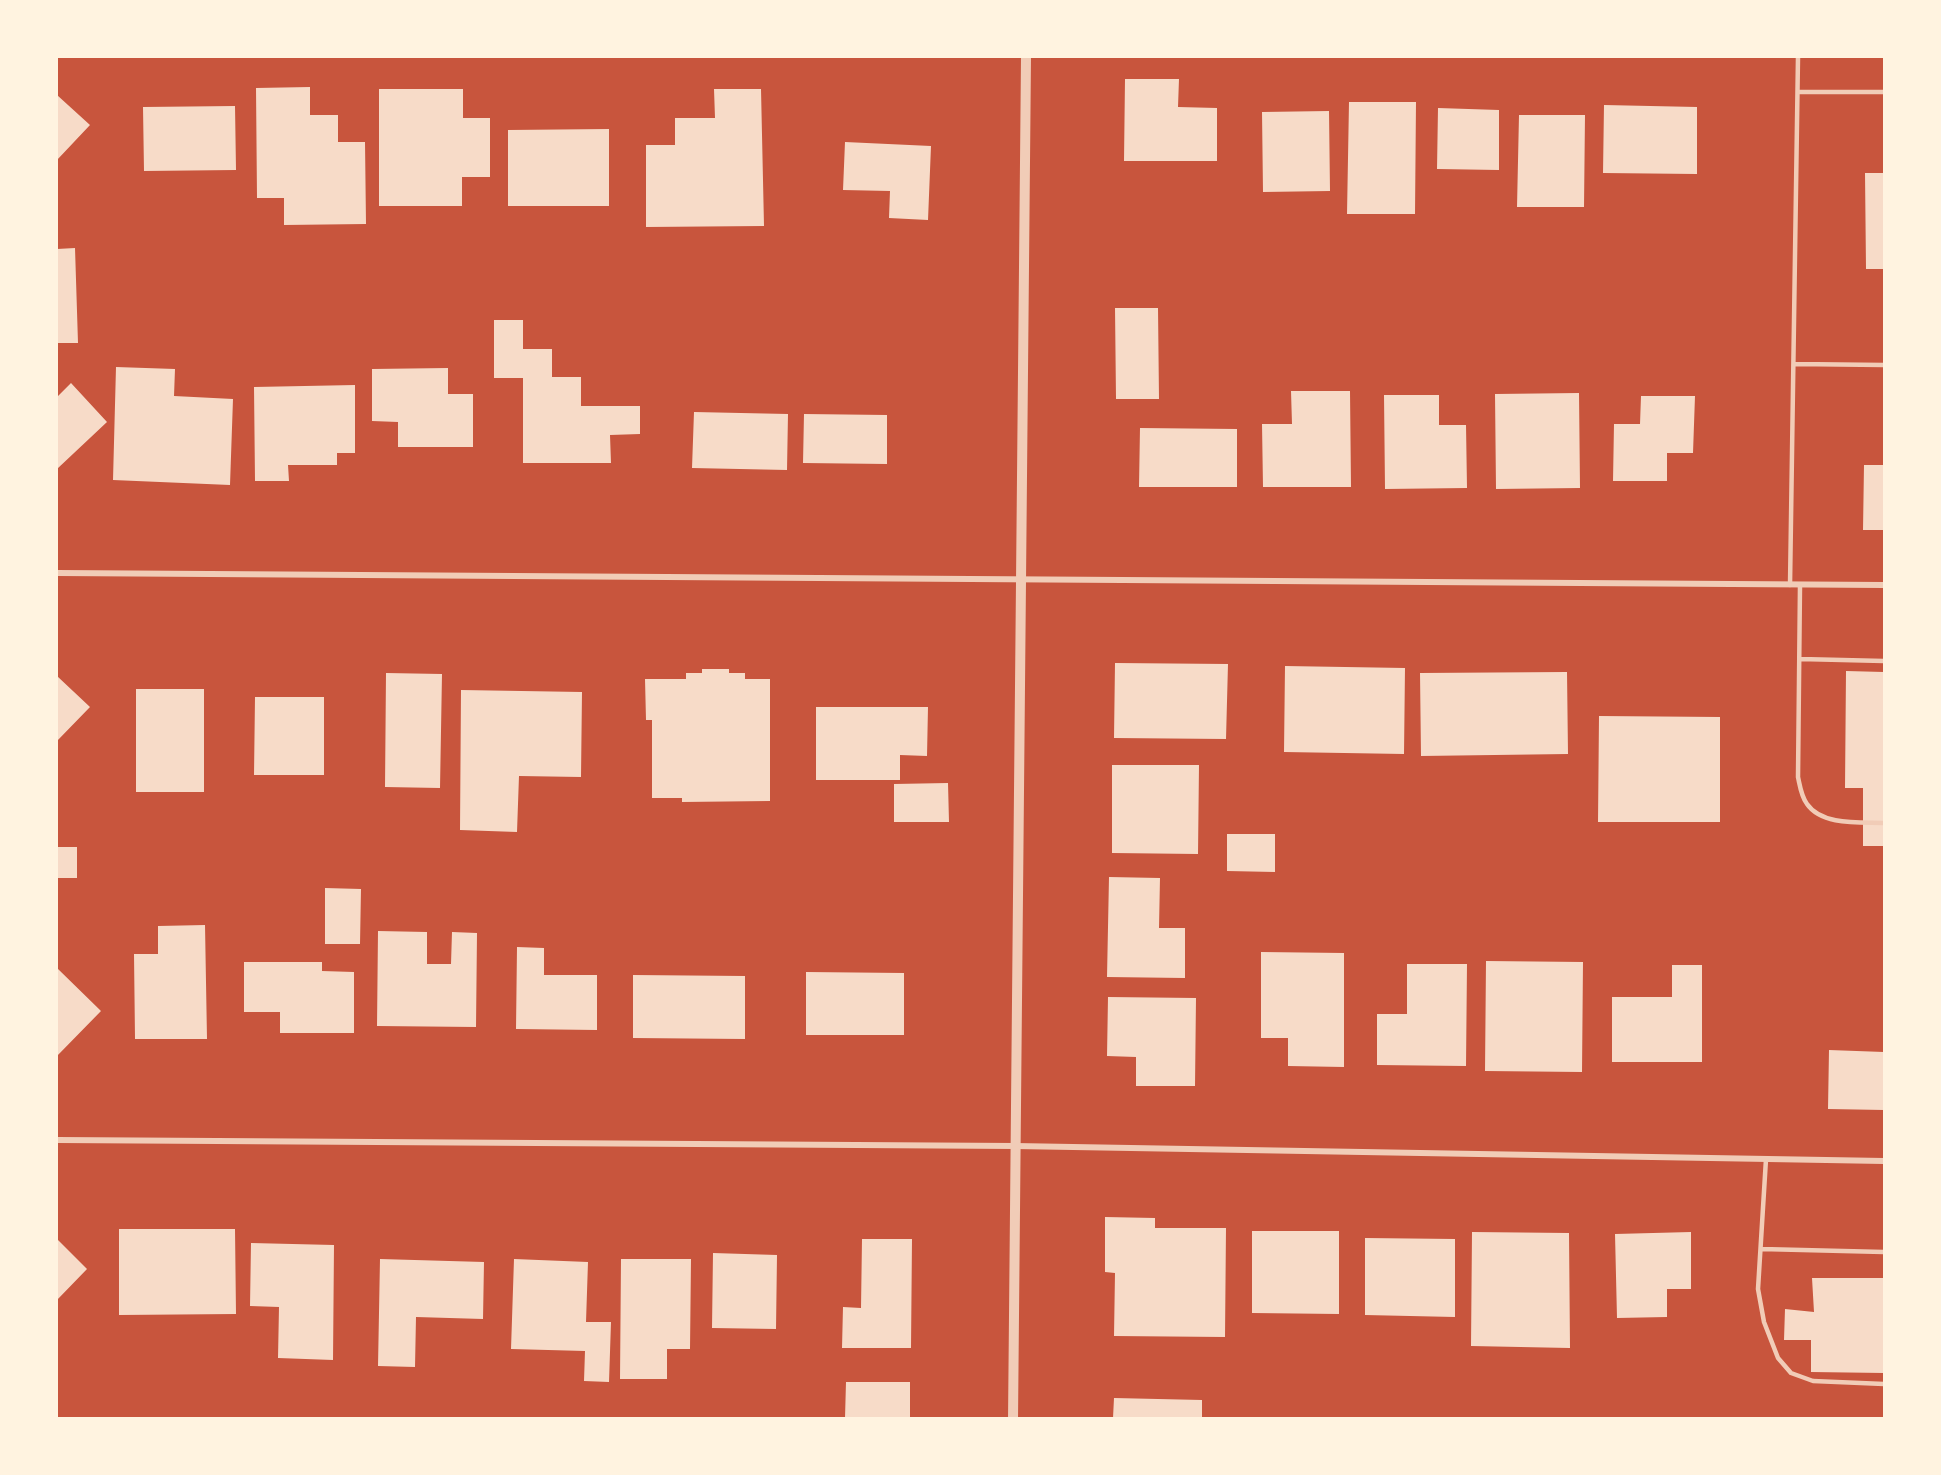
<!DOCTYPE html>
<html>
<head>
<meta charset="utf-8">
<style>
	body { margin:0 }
	#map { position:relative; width:1941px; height:1475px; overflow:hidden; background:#c8553d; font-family:"Space Grotesk",sans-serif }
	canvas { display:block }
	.frame { position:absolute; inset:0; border:58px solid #fff3e0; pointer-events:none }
</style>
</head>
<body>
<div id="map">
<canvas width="1941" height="1475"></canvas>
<div class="frame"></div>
</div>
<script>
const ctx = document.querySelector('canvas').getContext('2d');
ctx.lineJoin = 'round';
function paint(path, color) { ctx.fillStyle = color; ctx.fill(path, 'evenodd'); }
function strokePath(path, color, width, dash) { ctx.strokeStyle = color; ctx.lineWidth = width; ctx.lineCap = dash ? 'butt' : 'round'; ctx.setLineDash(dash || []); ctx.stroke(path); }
const building = new Path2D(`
	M1125,79H1179L1178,107L1217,108V161H1124Z
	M310,87V115H338V142H365L366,224L284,225V198H257L256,88Z
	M379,89H463V118H490V177H462V206H379Z
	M714,89H761L764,226L646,227V145H675V118H715Z
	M57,95L90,125L57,160Z
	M1349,102H1416L1415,214H1347Z
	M1604,105L1697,107V174L1603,173Z
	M235,106L236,170L144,171L143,107Z
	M1438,108L1499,110V170L1437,169Z
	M1329,111L1330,191L1263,192L1262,112Z
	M1519,115H1585L1584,207H1517Z
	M609,129V206H508V130Z
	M845,142L931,146L928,220L889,218L890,191L843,190Z
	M1865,173H1884V269H1866Z
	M75,248L78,343H57V249Z
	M1115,308H1158L1159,399H1116Z
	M494,320H523V349H552V377H581V406H640V434L610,435L611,463H523V378H494Z
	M116,367L175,369L174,396L233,399L230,485L113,480Z
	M448,368V394H473V447H398V422L372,421V369Z
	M71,383L107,422L57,469V397Z
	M355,385V453H337V465H288L289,481H255L254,387Z
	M1291,391H1350L1351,487H1263L1262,424H1292Z
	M1579,393L1580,488L1496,489L1495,394Z
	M1384,395H1439V425H1466L1467,488L1385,489Z
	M1641,396H1695L1693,453H1667V481H1613L1614,424H1640Z
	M694,412L788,414L787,470L692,468Z
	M804,414L887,415V464L803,463Z
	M1140,428L1237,429V487H1139Z
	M1864,465H1884V530H1863Z
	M1115,663L1228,664L1226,739L1114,738Z
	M1285,666L1405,668L1404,754L1284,752Z
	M702,669H729V673H745V679H770V801L682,802V798H652V720H646L645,679H686V673H702Z
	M1846,671L1884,672V846H1863V788H1845Z
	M1567,672L1568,754L1421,756L1420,673Z
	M386,673L442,674L440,788L385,787Z
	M57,676L90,707L57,741Z
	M136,689H204V792H136Z
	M461,690L582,692L581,777L519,776L517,832L460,830Z
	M255,697H324V775H254Z
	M816,707H928L927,756L900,755V780H816Z
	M1599,716L1720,717V822H1598Z
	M1112,765H1199L1198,854L1112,853Z
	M948,783L949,822H894V784Z
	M1227,834H1275V872L1227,871Z
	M57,847H77V878H57Z
	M1109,877L1160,878L1159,928H1185V978L1107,977Z
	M325,888L361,889L360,944H325Z
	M205,925L207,1039H135L134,954H158V926Z
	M378,931L427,932V964H451L452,932L477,933L476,1027L377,1026Z
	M517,947L544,948V975H597V1030L516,1029Z
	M1261,952L1344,953V1067L1288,1066V1038H1261Z
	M1486,961L1583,962L1582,1072L1485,1071Z
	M244,962H322V971L354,972V1033H280V1012H244Z
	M1407,964H1467L1466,1066L1377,1065V1014H1407Z
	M1672,965H1702V1062H1612V997H1672Z
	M57,968L101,1011L57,1056Z
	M806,972L904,973V1035H806Z
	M633,975L745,976V1039L633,1038Z
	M1108,997L1196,998L1195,1086H1136V1057L1107,1056Z
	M1829,1050L1884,1052V1110L1828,1109Z
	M1105,1217L1155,1218V1228H1226L1225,1337L1114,1336L1115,1273L1105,1272Z
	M119,1229H235L236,1314L119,1315Z
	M1252,1231H1339V1314L1252,1313Z
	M1472,1232L1569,1233L1570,1348L1471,1346Z
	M1691,1232V1289H1667V1317L1617,1318L1615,1234Z
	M1365,1238L1455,1239V1317L1365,1315Z
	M57,1239L87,1269L57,1300Z
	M862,1239H912L911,1348H842L843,1307L861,1308Z
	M251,1243L334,1245L333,1360L278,1358L279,1307L250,1306Z
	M713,1253L777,1255L776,1329L712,1328Z
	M380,1259L484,1262L483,1319L416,1317L415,1367L378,1366Z
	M514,1259L588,1262L586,1322H611L609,1382L584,1381L585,1351L511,1349Z
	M621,1259H691L690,1349H667V1379H620Z
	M1812,1278H1884V1373L1811,1372V1340H1784L1785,1309L1814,1312Z
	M846,1382H910V1418H845Z
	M1114,1398L1202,1400V1418H1113Z`);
const service = new Path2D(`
	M1798,92H1884
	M1794,364L1884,365
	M1790,585L1798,57
	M1800,585L1798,777C1800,786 1801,796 1807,804C1822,826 1861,822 1884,823
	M1800,659L1884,661
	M1766,1159L1758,1289L1764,1322L1778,1358L1791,1373L1813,1381L1884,1384
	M1761,1249L1884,1252`);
const minor = new Path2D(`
	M57,573L1884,585
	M57,1140L1015,1146L1884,1161`);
const tertiary = new Path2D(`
	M1013,1418L1026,57`);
paint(building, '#f7dbc8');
strokePath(service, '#f1ccb7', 4.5);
strokePath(minor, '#f1ccb7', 6);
strokePath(tertiary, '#f1ccb7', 10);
</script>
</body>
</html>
